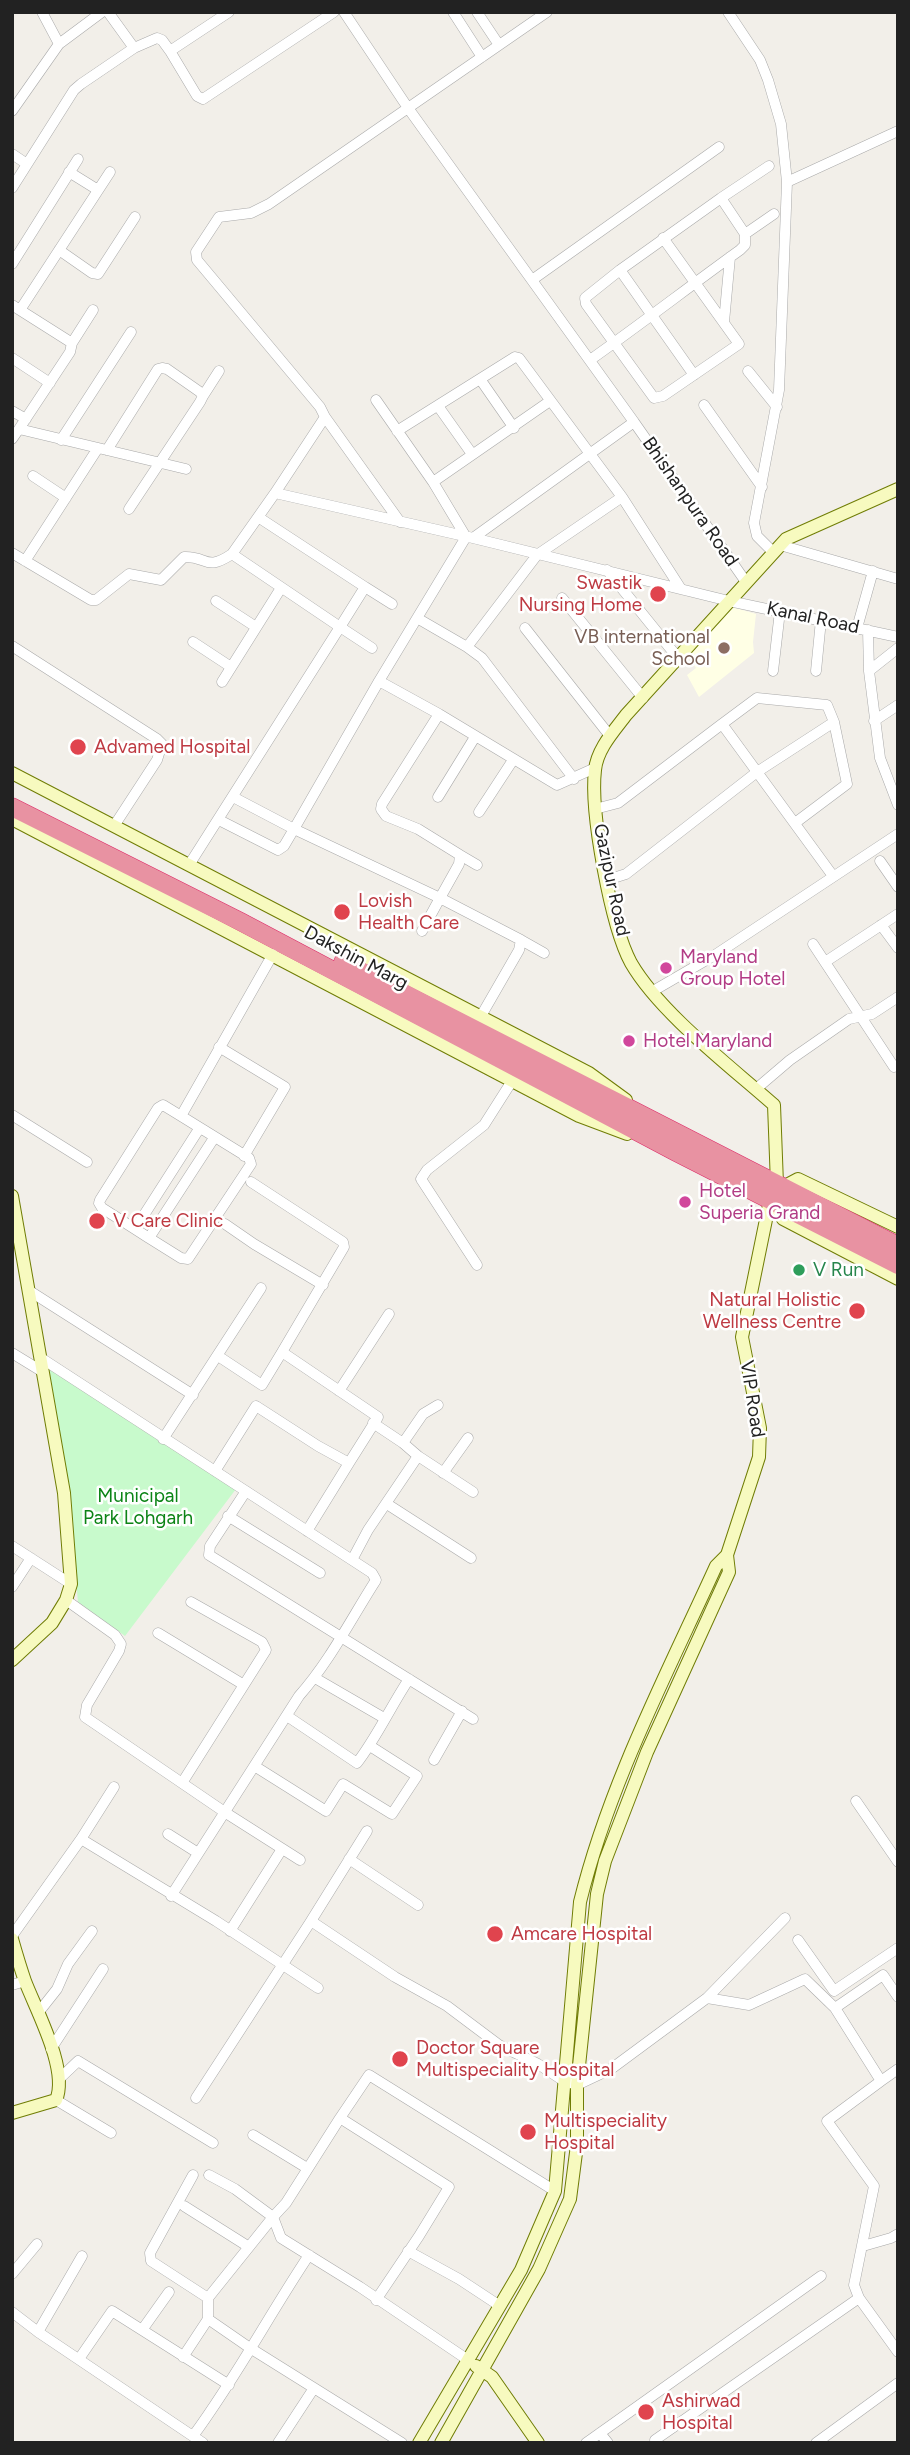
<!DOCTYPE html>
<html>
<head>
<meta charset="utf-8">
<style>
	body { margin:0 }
	#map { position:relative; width:910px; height:2455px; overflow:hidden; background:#f2efe9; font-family:Figtree,sans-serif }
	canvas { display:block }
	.frame { position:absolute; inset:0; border:14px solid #222; pointer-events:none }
</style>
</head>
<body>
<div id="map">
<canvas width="910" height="2455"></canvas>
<div class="frame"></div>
</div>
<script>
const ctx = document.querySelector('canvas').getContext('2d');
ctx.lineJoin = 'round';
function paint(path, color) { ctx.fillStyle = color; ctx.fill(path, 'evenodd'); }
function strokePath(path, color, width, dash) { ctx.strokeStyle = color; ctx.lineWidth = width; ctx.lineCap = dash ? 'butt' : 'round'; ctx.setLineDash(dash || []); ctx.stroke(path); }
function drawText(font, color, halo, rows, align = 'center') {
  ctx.font = font + ' Figtree,sans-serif'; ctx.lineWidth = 5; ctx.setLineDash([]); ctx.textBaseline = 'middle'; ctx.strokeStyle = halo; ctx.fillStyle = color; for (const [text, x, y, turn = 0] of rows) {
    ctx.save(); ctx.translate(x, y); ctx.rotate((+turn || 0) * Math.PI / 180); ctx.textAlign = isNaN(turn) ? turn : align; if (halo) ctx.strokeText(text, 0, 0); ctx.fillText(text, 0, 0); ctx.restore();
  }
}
const education = new Path2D(`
	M732,607L756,614L753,642L754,653L699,697L687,675L696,668L687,655Z`);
const park = new Path2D(`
	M49,1368L236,1489L125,1636L78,1602L66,1476Z`);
const street = new Path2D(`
	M42,12L59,44L102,12
	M108,12L134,48L157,38L162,40L170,51L229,12
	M453,12L482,57
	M477,12L499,45
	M728,12L760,60L768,80L781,124L787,182L779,390L754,523L757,536L773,552
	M170,51L197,96L203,99L334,12
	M12,111L59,44
	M12,154L27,164
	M69,172L98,190
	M787,182L898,131
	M12,188L74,90L81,84L134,48
	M721,198L769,166
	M745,234L774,214
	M59,250L92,273L98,274L135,217
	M12,264L78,159
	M620,270L694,375
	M532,280L719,147
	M12,305L72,343L70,352L19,429
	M20,310L110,172
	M724,322L730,257
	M72,343L93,310
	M12,358L50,383
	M590,360C641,324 690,286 740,250L745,245V234L721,198L620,270L585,298L586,304L654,398L663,396L739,344L663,238
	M748,371L777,407
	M480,379L514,428
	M203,396L219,371
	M376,400L433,482L466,537L379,681L294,829L440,898L422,931
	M704,405L762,487
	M438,406L472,454
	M12,411L26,419
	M325,417L400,522
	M634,422L746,582
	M397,431L515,357L519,358L622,497L681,589
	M12,439L19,429L186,469
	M61,440L131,332
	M107,450L158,369L162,368L167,369L200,392L203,396L200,402L129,509
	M33,476L66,498
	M433,482L550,401
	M275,493L325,417L320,407L197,260L196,252L219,217L251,213L269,204L408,108L344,12
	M473,538L634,422L408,108L547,12
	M780,545L898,579
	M12,553L91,600H96L129,574L161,580L184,557C208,556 205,572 232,554L275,493L473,538L729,601L898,637
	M232,554L340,627L365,587L258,517
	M25,561L98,448
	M607,570L678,658
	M365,587L392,604
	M562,598L643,698
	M216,601L256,627
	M417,618L467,647L482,658L574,779
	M525,628L610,736
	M857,628L873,571
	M868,630L869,671L880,758L898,805
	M193,642L231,667
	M12,646L157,739L162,744L157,760L114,826
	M467,647L537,555L622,497
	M773,671L780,611
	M816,671L821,620
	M869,671L898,648
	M379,681L439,714
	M222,682L281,588
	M874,721L898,705
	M722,724L757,698L827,705L834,722L847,784L795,823
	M438,797L475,737
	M595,809L618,803L722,724L833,876
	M479,812L513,760
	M219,820L278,850L284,846L294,829L233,797
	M460,855L477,865
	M880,861L898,887
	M189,865L340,627L372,648
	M607,880L626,874L757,772L834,722
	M881,925L898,948
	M521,940L544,953
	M813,944L894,1067
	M825,962L898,914
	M653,991L715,955L898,834
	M481,1016L519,950L521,940L440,898L459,864L460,855L418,829L386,816L381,809L382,804L439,714L557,785L595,768
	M219,1047L285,1087L244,1156
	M756,1089L790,1060L849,1019L872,1014L898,997
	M12,1115L87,1162
	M181,1116L163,1105L158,1108L100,1200L99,1203L102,1208L135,1229L199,1129
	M225,1224L254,1244L323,1285
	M135,1229L149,1238L214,1138
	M149,1238L181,1258L188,1259L251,1164L249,1158L181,1116L273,954
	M477,1265L421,1179L427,1170L484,1125L512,1081
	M28,1290L193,1395
	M12,1353L43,1372
	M218,1356L262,1385L282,1352
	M41,1358L372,1573L376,1580C351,1619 330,1661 299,1696L171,1896
	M339,1391L389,1314
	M373,1423L403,1443
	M163,1439L261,1288
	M418,1456L403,1443L423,1414L438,1405
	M215,1471L256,1406L318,1446L349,1463L378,1417L282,1352L344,1247L343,1242L251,1182
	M443,1473L468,1438
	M246,1491L210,1546L209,1555L473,1719
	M387,1504L471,1558
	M228,1516L320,1573
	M307,1531L349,1463
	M12,1546L71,1584
	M352,1560L368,1530L418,1456L473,1492
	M12,1587L31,1558
	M66,1600L115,1635L121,1644L119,1651L87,1705L85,1717L226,1813L300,1860
	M158,1633L244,1685
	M315,1678L384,1718
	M287,1716L357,1763C377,1737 391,1706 409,1679
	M434,1760L462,1711
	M256,1767L326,1811L343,1784L392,1814L417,1776L370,1746
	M182,1783L266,1650L262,1642L191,1602
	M856,1801L898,1862
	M168,1834L198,1853
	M81,1839L114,1787
	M349,1859L418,1905
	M311,1921L367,1831
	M230,1931L282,1849
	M12,1936L81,1839L216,1921L318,1988
	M798,1940L834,1991L898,1948
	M12,1985L25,1981
	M707,1998L749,2005L805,1979L835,2008L881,2081L898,2069
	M835,2008L883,1975L898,1997
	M38,2013L57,1989L68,1964L92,1931
	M51,2049L103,1969
	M58,2080L78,2061L213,2143
	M196,2098L311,1921L395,1977L447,2006L499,2045L538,2064L564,2081L577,2085L611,2069L707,1998L785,1918
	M56,2100L111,2133
	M340,2118L369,2075L555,2191
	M253,2135L307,2168
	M193,2175L150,2253L151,2261L208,2298
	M184,2206L249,2247
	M863,2246L891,2238L898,2234
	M408,2251L459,2279L500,2306
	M12,2274L37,2244
	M859,2298L898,2352
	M376,2300L419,2236L449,2187L340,2118L286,2203L273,2217L281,2238L360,2287L468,2360
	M12,2312L38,2332L203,2443
	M208,2319V2298L273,2217L235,2189L209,2175
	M142,2330L169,2292
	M38,2332L82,2256
	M183,2357L208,2319L250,2348L402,2443
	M79,2359L112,2311L229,2385
	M600,2433L608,2443
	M193,2436C236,2378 269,2315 309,2255
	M278,2443L314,2388
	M586,2443L821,2276
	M657,2443L655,2440L859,2298L854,2285L874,2186L827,2121L881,2081
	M816,2443L898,2383`);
const secondary = new Path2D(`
	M12,773L589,1073L626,1100
	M12,819L579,1116L627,1134
	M777,1184L774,1105C730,1066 660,1013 631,963C611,926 590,812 595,770C597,749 614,731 626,715L786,539L898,489
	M783,1187L798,1179L898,1227
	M12,1196L64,1493L71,1584L66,1600L52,1623L12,1660
	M771,1202L783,1219L898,1279
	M12,1939C16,1953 20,1967 25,1981C36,2010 69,2070 56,2100L12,2113
	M476,2366L492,2377L538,2443
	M419,2443L521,2270L555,2191L580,1902C609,1784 666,1676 716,1566L727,1555
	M441,2443L539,2269L570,2199L577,2145V2085L597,1894L605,1861L647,1752L729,1572L727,1555L759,1457L760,1428L742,1337L770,1200`);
const highway = new Path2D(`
	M12,807L241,922L676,1152L898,1265
	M343,962L898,1246`);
const markers = [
	[658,594,9,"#e0444e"],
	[724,648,7,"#8d6e63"],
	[78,747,9,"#e0444e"],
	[342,912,9,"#e0444e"],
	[666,968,7,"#d1479c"],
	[629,1041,7,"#d1479c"],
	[685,1202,7,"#d1479c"],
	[97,1221,9,"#e0444e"],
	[799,1270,7,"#2e9e5b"],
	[857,1311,9,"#e0444e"],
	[495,1934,9,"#e0444e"],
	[400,2059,9,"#e0444e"],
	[528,2132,9,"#e0444e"],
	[646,2412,9,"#e0444e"]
];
const streetNames = [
	["Bhishanpura Road",690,502,55],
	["Kanal Road",813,618,12],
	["Gazipur Road",611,880,78],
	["Dakshin Marg",356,958,28],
	["VIP Road",752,1399,81]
];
const healthNames = [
	["Swastik",642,583,"right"],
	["Nursing Home",642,605,"right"],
	["Advamed Hospital",94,747],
	["Lovish",358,901],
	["Health Care",358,923],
	["V Care Clinic",113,1221],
	["Natural Holistic",841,1300,"right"],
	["Wellness Centre",841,1322,"right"],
	["Amcare Hospital",511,1934],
	["Doctor Square",416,2048],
	["Multispeciality Hospital",416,2070],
	["Multispeciality",544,2121],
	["Hospital",544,2143],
	["Ashirwad",662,2401],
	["Hospital",662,2423]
];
const educationNames = [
	["VB international",710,637],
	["School",710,659]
];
const hotelNames = [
	["Maryland",680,957],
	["Group Hotel",680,979],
	["Hotel Maryland",643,1041],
	["Hotel",699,1191],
	["Superia Grand",699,1213]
];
const leisureNames = [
	["V Run",813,1270]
];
const parkNames = [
	["Municipal",138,1496],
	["Park Lohgarh",138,1518]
];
paint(education, '#ffffe5');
paint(park, '#c8facc');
strokePath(street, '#a9a9a9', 11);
strokePath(secondary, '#707d05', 14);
strokePath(highway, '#dc2a67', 19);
strokePath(street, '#fff', 10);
strokePath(secondary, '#f7fabf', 12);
strokePath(highway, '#e892a2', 18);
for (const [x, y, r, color] of markers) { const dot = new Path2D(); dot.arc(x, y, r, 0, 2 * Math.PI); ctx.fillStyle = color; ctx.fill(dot); strokePath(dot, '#fff', 2.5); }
drawText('19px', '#222', '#fff', streetNames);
drawText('19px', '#be3a42', '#fff', healthNames, 'left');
drawText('19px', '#785e54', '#fff', educationNames, 'right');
drawText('19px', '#b23c85', '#fff', hotelNames, 'left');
drawText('19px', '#27864d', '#fff', leisureNames, 'left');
drawText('19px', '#0c8416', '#fff', parkNames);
</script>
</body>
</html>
